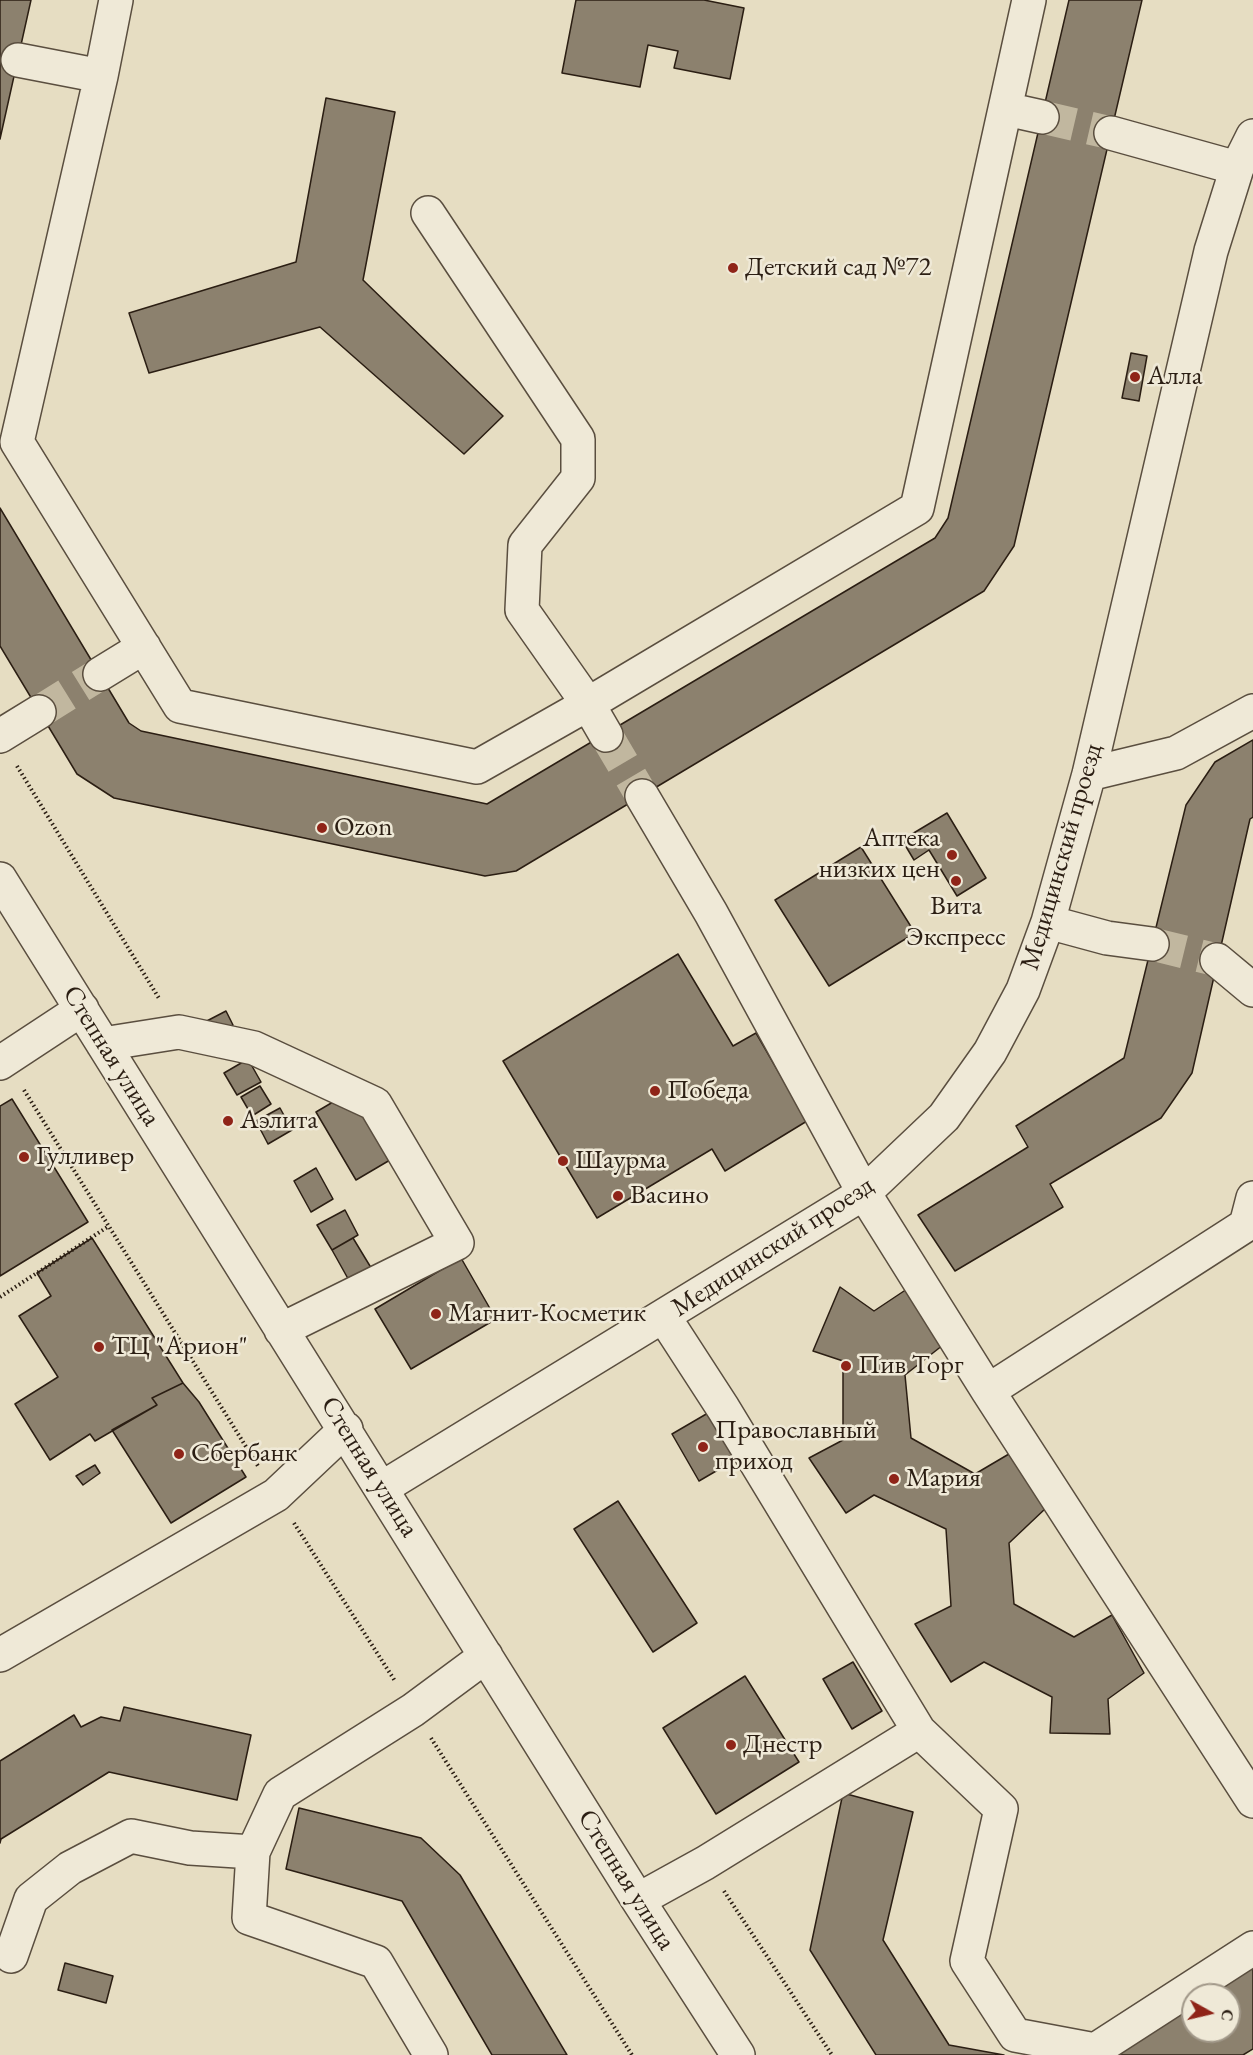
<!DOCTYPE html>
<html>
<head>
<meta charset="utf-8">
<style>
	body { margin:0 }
	#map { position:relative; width:1253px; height:2055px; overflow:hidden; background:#e6ddc2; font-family:"EB Garamond",serif }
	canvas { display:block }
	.north { position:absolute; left:1181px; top:1983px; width:60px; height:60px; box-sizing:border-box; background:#efe9d7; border:2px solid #a19889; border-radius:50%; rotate:98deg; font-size:16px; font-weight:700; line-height:24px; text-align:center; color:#2b1e13 }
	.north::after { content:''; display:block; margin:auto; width:21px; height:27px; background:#8f2418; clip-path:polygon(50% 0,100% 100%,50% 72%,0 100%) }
</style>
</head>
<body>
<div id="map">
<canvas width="1253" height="2055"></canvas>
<div class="north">С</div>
</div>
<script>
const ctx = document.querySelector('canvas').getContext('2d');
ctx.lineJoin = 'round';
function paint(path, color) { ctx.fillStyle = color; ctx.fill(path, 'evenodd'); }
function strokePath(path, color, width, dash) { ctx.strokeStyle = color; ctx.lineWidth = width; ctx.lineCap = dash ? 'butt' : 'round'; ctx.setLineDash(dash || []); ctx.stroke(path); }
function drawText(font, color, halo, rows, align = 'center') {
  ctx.font = font + ' "EB Garamond",serif'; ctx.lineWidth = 5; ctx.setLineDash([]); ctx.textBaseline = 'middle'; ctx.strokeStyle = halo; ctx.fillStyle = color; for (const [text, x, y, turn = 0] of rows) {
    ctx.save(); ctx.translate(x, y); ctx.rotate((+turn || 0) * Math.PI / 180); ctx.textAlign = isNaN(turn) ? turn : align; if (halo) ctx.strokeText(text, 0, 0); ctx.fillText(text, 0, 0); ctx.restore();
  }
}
const building = new Path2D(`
	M0,0H31L0,139Z
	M576,0H704L744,8L730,79L674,68L678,51L648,45L640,87L562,73Z
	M1069,0H1142L1014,546L984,591L516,871L485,876L114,798L77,774L0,646V508L129,723L141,731L487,804L935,538L948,518Z
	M326,98L395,112L363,280L503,416L464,454L320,327L149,373L129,313L296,262Z
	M1131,353L1147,356L1139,401L1122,398Z
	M1253,740V817L1250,819L1192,1073L1161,1118L1050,1184L1063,1207L955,1271L918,1215L1028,1147L1016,1126L1124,1058L1186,805L1215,762Z
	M947,813L986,878L957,896L929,850L914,860L902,840Z
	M861,847L915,933L829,986L775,900Z
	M678,954L733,1046L756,1033L807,1121L725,1171L712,1149L597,1218L503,1061Z
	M226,1011L233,1025L208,1038L201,1024Z
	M248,1059L261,1082L237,1095L224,1073Z
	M260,1086L271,1104L252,1116L241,1097Z
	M350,1092L390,1160L356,1180L316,1112Z
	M12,1099L88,1222L0,1276V1106Z
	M280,1108L292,1130L268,1144L256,1121Z
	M316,1168L333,1199L311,1212L294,1181Z
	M345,1210L358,1235L332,1250L317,1225Z
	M92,1238L183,1383L152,1398L157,1405L95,1441L90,1434L50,1460L15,1404L58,1377L19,1316L51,1296L37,1273Z
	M353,1238L373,1271L351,1284L332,1250Z
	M461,1258L496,1319L411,1369L375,1309Z
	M840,1287L874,1311L907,1289L943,1345L905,1375L911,1438L975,1474L1014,1451L1046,1508L1009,1543L1014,1604L1074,1637L1112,1615L1144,1673L1108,1699L1110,1734L1050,1733L1052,1697L984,1662L951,1682L915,1624L951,1606L946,1529L874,1495L846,1513L809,1458L843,1440V1361L813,1351Z
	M183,1383L199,1402L246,1477L171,1523L112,1430L157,1405L152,1398Z
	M708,1413L735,1460L699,1481L672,1434Z
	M95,1465L100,1473L83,1485L76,1476Z
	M618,1501L697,1623L653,1652L574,1529Z
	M853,1662L882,1711L852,1729L823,1679Z
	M745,1676L799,1762L716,1814L663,1728Z
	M124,1707L251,1735L237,1800L109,1772L1,1839L0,1843V1761L74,1715L81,1727L101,1717L120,1721Z
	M843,1793L913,1812L883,1940L949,2045L1004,2055H876L810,1950Z
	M299,1808L421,1838L460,1875L567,2055H492L402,1901L286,1869Z
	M65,1963L113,1976L106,2003L58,1990Z
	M1253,1963V2049L1243,2055H1106L1193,2000V2031H1229V1995H1202Z`);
const minorTunnel = new Path2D(`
	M1042,117L1111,133
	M39,712L100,674
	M606,735L642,796
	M1152,944L1217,960`);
const path = new Path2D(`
	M17,766L160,1000
	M24,1090L258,1466
	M0,1297L109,1226
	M294,1523L395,1681
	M431,1738L632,2055
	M724,1891L832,2055`);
const minor = new Path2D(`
	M116,0L101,76L17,442L180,706L477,767L588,704L917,508L1029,0
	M18,60L101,76
	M1006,109L1042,117
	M1111,133L1237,168
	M428,213L578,439V478L525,545L522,610L588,704L606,735
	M100,674L144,647
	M0,736L39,712
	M1089,774L1176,753L1253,711
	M642,796L711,913L864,1193L988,1391L1253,1801
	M0,879L638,1900L738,2055
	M1048,922L1107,938L1152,944
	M1217,960L1253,990
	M103,1044L179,1032L254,1048L375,1104L457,1243L281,1330
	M0,1063L82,1009
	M664,1317L723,1408L919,1731
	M988,1391L1246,1225L1253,1198
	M382,1488L864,1193L944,1117L990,1052L1023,990L1048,922L1089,774L1211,251L1237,168L1253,136
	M0,1655L276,1495L346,1429
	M638,1900L705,1863L919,1731L1001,1809L967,1961L1015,2035L1095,2050L1253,1948
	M11,1956L31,1899L70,1868L131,1836L190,1848L253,1852
	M431,2055L376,1962L249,1918L253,1852L280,1794L413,1710L486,1656`);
const markers = [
	[733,268,6,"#8f2418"],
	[1135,377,6,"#8f2418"],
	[322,828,6,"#8f2418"],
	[952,855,6,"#8f2418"],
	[956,881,6,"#8f2418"],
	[655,1091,6,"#8f2418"],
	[228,1121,6,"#8f2418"],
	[24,1157,6,"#8f2418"],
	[563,1161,6,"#8f2418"],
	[618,1196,6,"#8f2418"],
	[436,1314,6,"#8f2418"],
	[99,1347,6,"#8f2418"],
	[846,1366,6,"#8f2418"],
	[703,1447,6,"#8f2418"],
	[179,1454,6,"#8f2418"],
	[894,1479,6,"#8f2418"],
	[731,1745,6,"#8f2418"]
];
const poiNames = [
	["Детский сад №72",745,268],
	["Алла",1147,377],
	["Ozon",334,828],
	["Аптека",940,839,"right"],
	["низких цен",940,870,"right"],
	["Вита",956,907,"center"],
	["Экспресс",956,938,"center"],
	["Победа",667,1091],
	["Аэлита",240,1121],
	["Гулливер",36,1157],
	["Шаурма",575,1161],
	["Васино",630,1196],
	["Магнит-Косметик",448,1314],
	["ТЦ \"Арион\"",111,1347],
	["Пив Торг",858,1366],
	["Православный",715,1431],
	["приход",715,1462],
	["Сбербанк",191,1454],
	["Мария",906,1479],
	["Днестр",743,1745]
];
const streetNames = [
	["Медицинский проезд",1062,857,-74],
	["Степная улица",111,1056,58],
	["Медицинский проезд",773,1247,-33],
	["Степная улица",369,1467,58],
	["Степная улица",626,1880,58]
];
paint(building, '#8c816e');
strokePath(building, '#2b1e13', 1.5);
strokePath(minorTunnel, '#c1b79f', 33, [33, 16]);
strokePath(minor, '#5a4e3f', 36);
strokePath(path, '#2b1e13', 4, [1.5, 3]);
strokePath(minor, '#efe9d7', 33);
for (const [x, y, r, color] of markers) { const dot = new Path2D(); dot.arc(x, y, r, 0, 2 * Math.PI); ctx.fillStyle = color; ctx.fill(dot); strokePath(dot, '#efe9d7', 2); }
drawText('27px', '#2b1e13', '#efe9d7', poiNames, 'left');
drawText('27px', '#2b1e13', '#efe9d7', streetNames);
</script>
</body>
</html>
